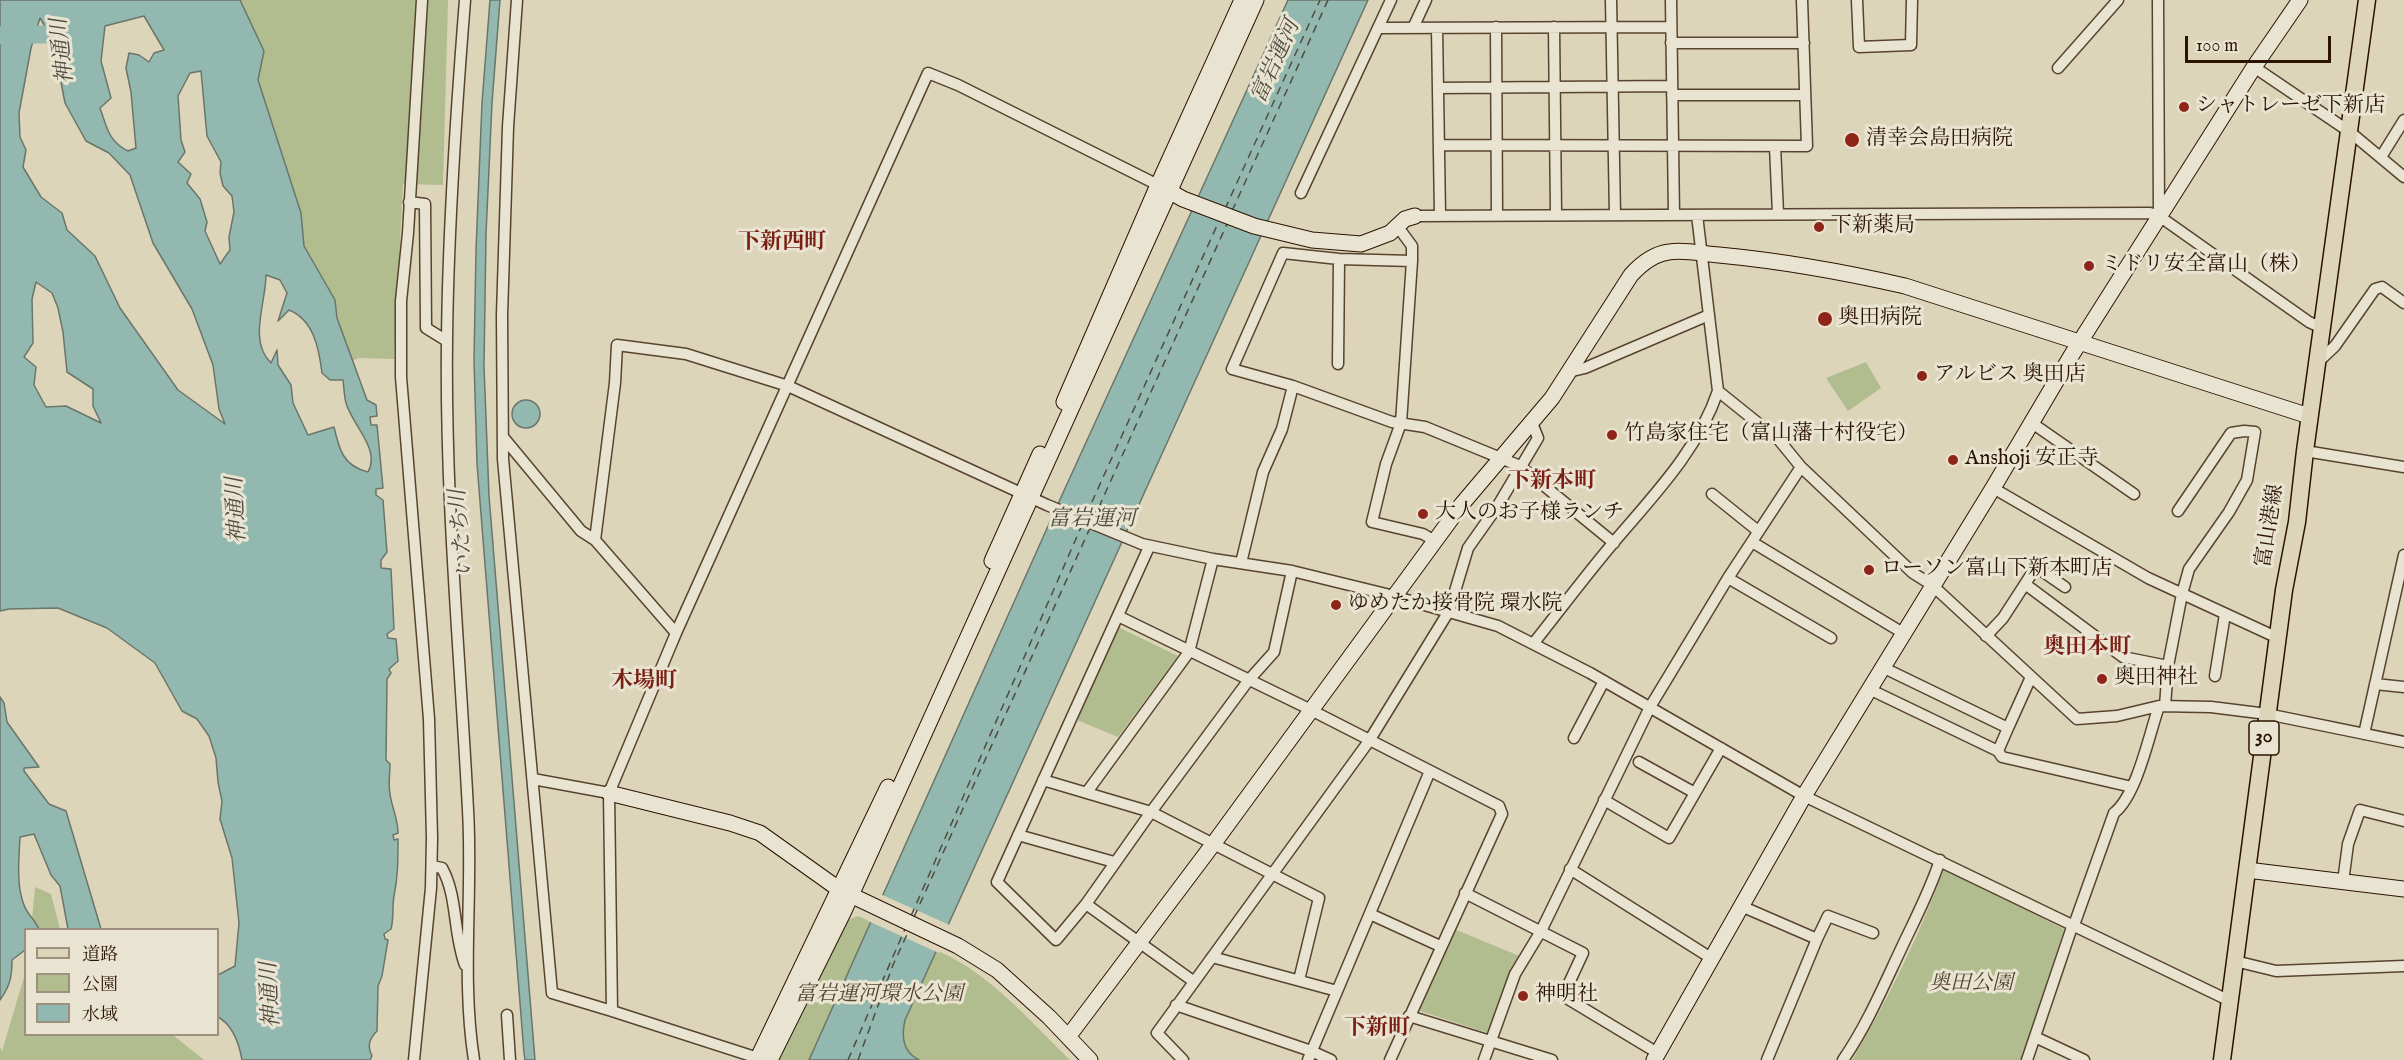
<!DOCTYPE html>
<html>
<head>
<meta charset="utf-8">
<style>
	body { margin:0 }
	#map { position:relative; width:2404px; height:1060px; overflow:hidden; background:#ddd5b9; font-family:"IM FELL English","Noto Serif JP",serif }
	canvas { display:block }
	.legend { position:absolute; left:24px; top:928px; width:195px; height:108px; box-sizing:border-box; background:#e9e4d2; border:2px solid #9d907e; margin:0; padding:8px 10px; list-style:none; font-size:18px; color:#2c1201 }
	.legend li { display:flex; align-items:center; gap:12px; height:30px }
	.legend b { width:30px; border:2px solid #9d907e }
	.scale { position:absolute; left:2185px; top:36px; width:146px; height:27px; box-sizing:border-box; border:3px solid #2c1201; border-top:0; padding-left:8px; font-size:18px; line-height:21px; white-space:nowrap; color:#2c1201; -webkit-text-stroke:4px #e9e4d2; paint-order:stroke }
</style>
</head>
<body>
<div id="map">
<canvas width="2404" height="1060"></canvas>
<ul class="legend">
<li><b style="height:8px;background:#ddd5b9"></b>道路</li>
<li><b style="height:16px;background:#b1bd8f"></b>公園</li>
<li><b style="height:16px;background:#93b8b0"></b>水域</li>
</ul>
<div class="scale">100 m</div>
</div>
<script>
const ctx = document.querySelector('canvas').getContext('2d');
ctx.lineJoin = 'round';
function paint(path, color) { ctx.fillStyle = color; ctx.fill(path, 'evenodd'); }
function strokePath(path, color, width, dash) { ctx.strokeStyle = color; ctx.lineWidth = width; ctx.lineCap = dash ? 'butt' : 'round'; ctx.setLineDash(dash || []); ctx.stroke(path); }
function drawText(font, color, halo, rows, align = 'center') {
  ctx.font = font + ' "IM FELL English","Noto Serif JP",serif'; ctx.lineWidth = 6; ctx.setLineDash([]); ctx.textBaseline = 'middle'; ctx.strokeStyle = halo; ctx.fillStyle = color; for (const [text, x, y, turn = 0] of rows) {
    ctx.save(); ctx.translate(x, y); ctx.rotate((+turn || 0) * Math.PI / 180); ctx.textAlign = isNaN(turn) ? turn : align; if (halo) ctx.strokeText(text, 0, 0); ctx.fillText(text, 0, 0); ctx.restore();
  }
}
const green = new Path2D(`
	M240,0H448L443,185L403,184L394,359L359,358L352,361L339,324L335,300L304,246L301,213L258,80L264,51Z
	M1866,362L1881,388L1848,411L1826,378Z
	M1118,627L1178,656L1118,737L1077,720Z
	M1944,868L2064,929L2021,1060H1852C1888,1000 1920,934 1944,868Z
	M35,887L51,894L60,929L31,930Z
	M858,916C896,934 945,949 979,975C1012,999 1040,1031 1070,1060H777L844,922Z
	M1454,929L1522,957L1491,1034L1417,1010Z
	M25,974L26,1034L173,1035L204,1060H0V1047L2,1051Z`);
const water = new Path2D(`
	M0,0H240L264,51L258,80L301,213L304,246L335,300L337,318L367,400L376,405L377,416L370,417L371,425H377L383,488L376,489V495L383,500L387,552L381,560V568L391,569L394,629L387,634L388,638L396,639L398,661L389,669L391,673L387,679L386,760L390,764C390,773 388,785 390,794C392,808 398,819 398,833L393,835L394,840L398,839C398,859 398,877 394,896C392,907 394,918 391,929L384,934L385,939L388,940L382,976L378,986L377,1031C369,1039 367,1046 372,1056L370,1060H242C239,1043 233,1025 218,1017V975L235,966L239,923L232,858L220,819L222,801L218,782L216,758L209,736L197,719L182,711L155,663L107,628L58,608L9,609L0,611ZM144,16L164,50L154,53L149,62L139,55L129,53L126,68L131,92L136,148L128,151C108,141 107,127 100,108L111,98L101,61L105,26ZM40,18L60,52V77L65,103L86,141L109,153L130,175L153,243L192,309L213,365L219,409L225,424L178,390L120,308L95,256L67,230L62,213L41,197L23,167L26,150L20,137L19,113L31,48ZM201,71L207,136L221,162L220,173L223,186L232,196L234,212L229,237L230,250L220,264L205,231L207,222L200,199L187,183L191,174L178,162L185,152L181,140L178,96L190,73ZM266,275L280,280L287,293L278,321L289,310C314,320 319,349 322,373L330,380H343C344,387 344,396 346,403C352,425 381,449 368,472C343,466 339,449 334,427L308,435L293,403L291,385L278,365L277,350L271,363C248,341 266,303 266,275ZM36,282L52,293L58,308L63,332L67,372L93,389V406L101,423L66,406L46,407L34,385L36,367L24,357L33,343L32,299Z
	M490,0H500L492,103L486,234L484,366L489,496L535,1060H525L524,1053L477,464L474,360L476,250L482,103Z
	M1288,0H1368L905,1020C901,1037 903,1052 919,1060H809L1057,506Z
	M512 414a14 14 0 1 1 28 0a14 14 0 1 1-28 0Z
	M0,697L4,703L7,722L39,767L24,768V771L49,804L66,811L101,929H68L60,886L51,875L34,834L20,837C19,858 16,885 24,905C27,914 35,920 39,929L26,930L25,950L12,960C12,977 10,986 0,1000Z`);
const pier = new Path2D(`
	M880,894L952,926L939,953L868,921Z`);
const river = new Path2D(`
	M0,35L72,34`);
const ferry = new Path2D(`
	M1225,209L1320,0
	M1232,211L1328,0
	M1086,515L1219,221
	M1093,520L1227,224
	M911,916L1082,525
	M914,917L1090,528
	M848,1060L905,929
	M858,1060L893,965L909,930`);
const street = new Path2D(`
	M465,0C456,113 448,227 447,341C445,497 460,654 468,810C473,893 461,977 474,1060
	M517,0L508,127L502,315L503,459L552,993L612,1011
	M1611,0L1615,215
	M1671,0L1674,215
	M1857,0L1859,47L1911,45L1912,0
	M2158,0L2159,216
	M1496,27L1497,215
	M1554,27L1556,214
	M1379,28L1671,27
	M1413,28L1426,0
	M1437,28L1440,215
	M1671,43H1804
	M2254,67L2350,132L2404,177
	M2058,68L2118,0
	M1438,88L1672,86
	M1672,95H1805
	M1439,145L1807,146L1802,0
	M1775,146L1778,214
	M2381,157L2404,120
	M1301,193L1391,0
	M409,202L425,204L426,328L447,341
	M1415,216L2150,213L2159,216L2309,322L2322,328
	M1398,227L1412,246V261L1401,423L1386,464L1372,522L1423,534L1435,541
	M1412,261L1339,259L1283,253L1232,369L1293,386L1392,422L1425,427L1520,466L1614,543
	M2318,362L2335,346L2375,289L2382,287L2404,303
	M1338,364L1339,259
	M1568,372L1585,368L1709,315
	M1718,391L1779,440L1801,467L1913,573L1932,585L2077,719L2117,716L2159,706L2211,707L2267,714L2404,742
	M2032,423L2134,494
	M503,437L581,531L595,540L676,633
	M2305,451L2404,467
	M1993,488L2148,578L2278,638
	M1712,494L1758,531
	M595,540L615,383L617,345L686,354L788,386L1047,505L1142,544L1213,559L1292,571L1386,594L1498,626L1590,673L1804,796L2230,1001
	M1752,542L1903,633
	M1149,547L997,882L1056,940L1086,904L1151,812L1248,681L1274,652L1292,571
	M1241,563L1263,472L1282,429L1293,386
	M1728,578L1831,638
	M2025,584L2123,657L2168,666L2165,706
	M1118,616L1303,706L1499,806L1502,814L1390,1060
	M1986,636L2003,618L2036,567L2065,587
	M1533,644C1560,610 1586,575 1614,542C1654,495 1698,450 1718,391L1697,215
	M2168,666L2182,594L2189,569L2229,512L2247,480L2255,432L2244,431L2231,433L2178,511
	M2215,676L2225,614
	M2375,684L2404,687
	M1869,689L1998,751L2008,728L1882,667
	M2008,728L2031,677
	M2364,734L2404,555
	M1574,738L1604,681
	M1998,751L2002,757L2132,787
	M1639,762L1695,793
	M533,779L609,793
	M1043,780L1151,812L1319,898L1299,980
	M1087,792L1189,652L1213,559
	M1604,800L1669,838L1721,748
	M1018,835L1114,862
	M432,866L442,868C458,897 453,933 465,965
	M1570,869L1711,958
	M2343,882L2348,844L2360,810L2404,821
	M1465,893L1583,953L1563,996L1656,1052
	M1086,904L1193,981
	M1741,906L1817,939L1767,1060
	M1370,914L1440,946
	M2074,925L2114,813C2137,795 2149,735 2159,706
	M1817,939L1828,916L1873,933
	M1212,957L1337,991
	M2235,961L2276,971L2404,966
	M1176,1005L1311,1051L1331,1060
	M507,1015L510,1060
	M1409,1016L1552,1060
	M2035,1037L2084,1060
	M414,1060L431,888L432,838L429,719L401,377V301L408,233L422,0
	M764,1060L612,1011L609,793L676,633L928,73L958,85L1158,185
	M1183,1060L1157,1033L1369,741L1449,611L1468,548L1497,507L1538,438L1532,423
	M1308,1060L1430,771
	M1484,1060L1515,974L1541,931L1650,707L1728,578L1801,467
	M1843,1060C1867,1025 1883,987 1901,949C1915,919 1930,891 1940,860
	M2027,1060L2073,924`);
const secondary = new Path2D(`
	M1162,187L1183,199L1254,226L1312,240L1361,244L1390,233L1405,219L1415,216
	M1064,402L1158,185L1242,0
	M992,561L1040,454
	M609,793L730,823L760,833L840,890L958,946L997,970L1049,1017L1090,1060
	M2247,870L2404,889
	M1068,1037L1214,843L1462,504L1552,398L1631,275C1641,264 1653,254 1669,252C1684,249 1703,254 1719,255C1782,261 1844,272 1905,286L2309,416
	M757,1060L888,787
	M770,1060L843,913L1256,0
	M1654,1060L1804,796L1993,488L2071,356L2254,67L2300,0`);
const primary = new Path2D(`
	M2222,1060L2284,590L2297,522L2305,451L2367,0`);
const markers = [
	[2184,107,6,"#8f2418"],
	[1852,140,8,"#8f2418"],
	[1819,227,6,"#8f2418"],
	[2089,266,6,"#8f2418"],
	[1825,319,8,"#8f2418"],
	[1922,376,6,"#8f2418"],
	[1612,435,6,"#8f2418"],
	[1953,460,6,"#8f2418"],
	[1423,514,6,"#8f2418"],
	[1869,570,6,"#8f2418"],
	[1336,605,6,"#8f2418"],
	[2102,679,6,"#8f2418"],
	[1523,996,6,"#8f2418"]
];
const shields = [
	[2264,738,30]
];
const shieldNames = [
	["30",2264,738]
];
const poiNames = [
	["シャトレーゼ下新店",2196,107],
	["清幸会島田病院",1866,140],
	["下新薬局",1831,227],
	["ミドリ安全富山（株）",2101,266],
	["奥田病院",1838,319],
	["アルビス 奥田店",1934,376],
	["竹島家住宅（富山藩十村役宅）",1624,435],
	["Anshoji 安正寺",1965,460],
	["大人のお子様ランチ",1435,514],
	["ローソン富山下新本町店",1881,570],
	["ゆめたか接骨院 環水院",1348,605],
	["奥田神社",2114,679],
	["神明社",1535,996]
];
const streetNames = [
	["富山港線",2271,526,-81]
];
const parkNames = [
	["奥田公園",1971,985],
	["富岩運河環水公園",879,996]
];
const waterNames = [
	["神通川",64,51,-96],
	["富岩運河",1277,62,-66],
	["神通川",238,510,-93],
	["富岩運河",1092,520],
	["いたち川",463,533,-95],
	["神通川",272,995,-93]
];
const neighbourhoodNames = [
	["下新西町",782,243],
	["下新本町",1552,482],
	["奥田本町",2087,648],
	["木場町",644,682],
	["下新町",1377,1029]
];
paint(green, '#b1bd8f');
paint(water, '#93b8b0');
strokePath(water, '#6a766a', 1.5);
paint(pier, '#ddd5b9');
strokePath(river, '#93b8b0', 18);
strokePath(ferry, '#504c3e', 1.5, [8, 6]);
strokePath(street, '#58432f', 13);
strokePath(secondary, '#2c1201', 17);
strokePath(primary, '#2c1201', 19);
strokePath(street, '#e9e4d2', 10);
strokePath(secondary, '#e9e4d2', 15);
strokePath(primary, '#ddd5b9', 16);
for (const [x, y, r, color] of markers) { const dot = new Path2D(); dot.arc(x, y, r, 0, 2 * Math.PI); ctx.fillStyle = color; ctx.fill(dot); strokePath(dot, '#e9e4d2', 2); }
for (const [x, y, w] of shields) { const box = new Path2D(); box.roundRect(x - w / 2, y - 17, w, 34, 4.5); ctx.fillStyle = '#e9e4d2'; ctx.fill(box); strokePath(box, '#2c1201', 1.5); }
drawText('bold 20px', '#2c1201', null, shieldNames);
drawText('21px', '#2c1201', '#e9e4d2', poiNames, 'left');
drawText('21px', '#2c1201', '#e9e4d2', streetNames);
drawText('italic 21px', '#54452c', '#e9e4d2', parkNames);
drawText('italic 22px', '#504c3e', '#e9e4d2', waterNames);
drawText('bold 22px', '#7a1f14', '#e9e4d2', neighbourhoodNames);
</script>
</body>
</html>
